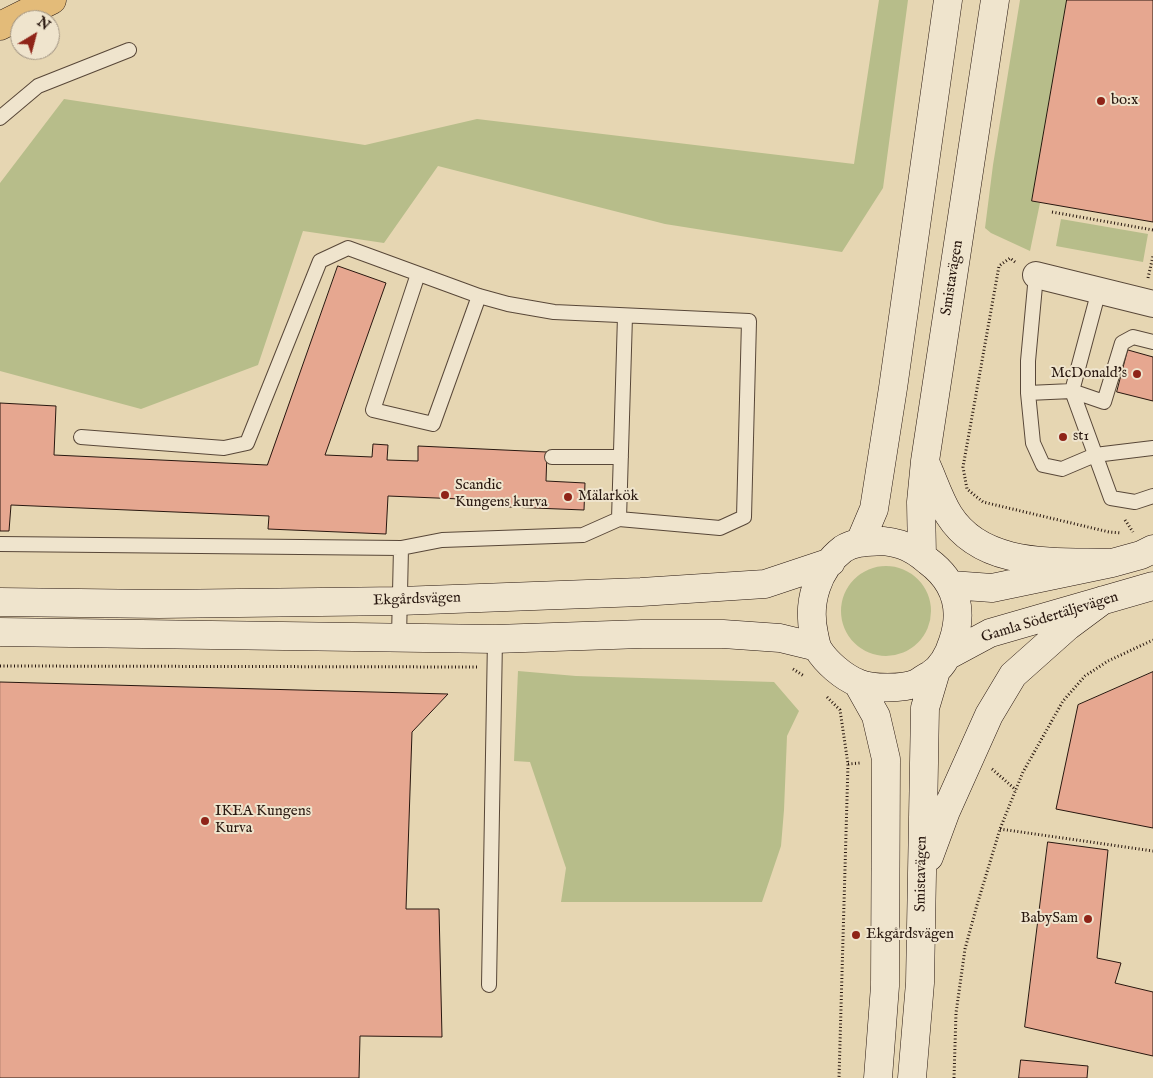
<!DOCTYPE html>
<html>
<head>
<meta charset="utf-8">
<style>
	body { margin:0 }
	#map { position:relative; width:1153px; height:1078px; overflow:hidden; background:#e6d6b2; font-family:"IM FELL English",serif }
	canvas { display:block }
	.north { position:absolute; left:10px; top:10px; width:50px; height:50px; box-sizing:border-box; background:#efe4cd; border:1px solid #9f9281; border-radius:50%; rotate:37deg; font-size:14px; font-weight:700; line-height:20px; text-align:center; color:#28170f }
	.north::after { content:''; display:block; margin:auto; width:18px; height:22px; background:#8f2418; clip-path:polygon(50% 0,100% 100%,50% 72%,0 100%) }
</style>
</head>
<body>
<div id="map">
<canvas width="1153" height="1078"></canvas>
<div class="north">N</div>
</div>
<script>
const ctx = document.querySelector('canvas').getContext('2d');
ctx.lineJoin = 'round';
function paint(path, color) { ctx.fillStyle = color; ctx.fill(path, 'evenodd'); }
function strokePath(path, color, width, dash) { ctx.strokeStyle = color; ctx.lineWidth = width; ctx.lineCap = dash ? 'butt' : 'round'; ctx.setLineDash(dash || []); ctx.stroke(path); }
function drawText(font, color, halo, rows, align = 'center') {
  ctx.font = font + ' "IM FELL English",serif'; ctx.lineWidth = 4; ctx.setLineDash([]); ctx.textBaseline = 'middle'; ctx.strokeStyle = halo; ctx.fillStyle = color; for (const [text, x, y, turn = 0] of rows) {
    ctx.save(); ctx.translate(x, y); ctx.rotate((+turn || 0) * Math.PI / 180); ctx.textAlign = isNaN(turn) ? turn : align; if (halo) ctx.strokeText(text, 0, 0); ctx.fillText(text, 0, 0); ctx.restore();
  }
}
const green = new Path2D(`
	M879,0H908L883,188L842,252L665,224L438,166L384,243L303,231L258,365L141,409L0,371V183L64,99L365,145L477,119L854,164Z
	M1020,0H1067L1032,201L1040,203L1030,251L991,233L985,228L993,165Z
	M1061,219L1148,234L1143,262L1056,246Z
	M841 611a45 45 0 1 1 90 0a45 45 0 1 1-90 0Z
	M518,671L576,676L774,682L799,711L787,736L784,810L781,846L762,902H561L566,868L530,762L514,761Z`);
const building = new Path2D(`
	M1067,0H1153V222L1032,201Z
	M338,266L386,283L325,455L372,457L373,444L388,445L387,460L418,461V446L547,452L546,481L585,483L584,510L509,507V501L388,496L386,534L268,529L269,516L11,505L9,531H0V403L56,406L54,455L267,465Z
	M1128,350L1153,357V401L1117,392Z
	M1153,672V828L1056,809L1078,705Z
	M0,682L448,694L412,732L406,909H439L442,1037L360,1036L359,1078H0Z
	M1048,842L1108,850L1097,958L1121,963L1115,983L1153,992V1056L1025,1027Z
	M1021,1060L1088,1066L1087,1078H1019Z`);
const path = new Path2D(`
	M1052,212L1153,230
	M1015,262L1010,258L999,266L963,467L967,489L983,502L1109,532L1121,533
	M1148,278L1153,256
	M1125,520L1133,532
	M0,666L477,667
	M793,669L804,676
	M827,697L840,710L848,764L839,1078
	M848,764L860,763
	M992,769L1016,790
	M1000,829L1153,851
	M954,1078L956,1013L965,949L977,905L1000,829L1023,772L1063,701L1085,676L1108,661L1153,640`);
const lane = new Path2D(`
	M0,118L38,86L129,50
	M418,274L373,410L433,424L479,296
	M1036,275L1028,361V393L1033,443L1043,465L1062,469L1095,455L1153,448
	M1099,290L1072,391L1111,498L1135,502L1153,496
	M1028,393L1072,391L1104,402L1122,343L1133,337L1153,342
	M81,437L224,448L247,443L320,261L348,248L479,296L508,304L554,312L749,321L744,517L720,528L619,519
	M552,457H621
	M0,544L401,548L442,540L583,535L619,519L625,316
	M399,637L401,548
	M489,985L495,639`);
const street = new Path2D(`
	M1036,275L1153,304`);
const secondary = new Path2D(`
	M925,462C933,479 939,499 949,515C983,569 1057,561 1112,563
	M884,541C890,542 897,543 902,545C911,548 921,555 928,561C955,581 964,609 953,641C949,654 943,667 930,675C926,677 922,680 917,683C903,689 872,689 858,683C843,677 826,662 818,649C816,645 815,639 814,634C807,603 817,569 843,549C855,541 870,542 884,541Z
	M860,542L874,509L893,388L948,0
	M922,556L921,502L925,461L995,0
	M951,585L992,588L1112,563L1141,555L1153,549
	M0,602L159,604L400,601L641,592L765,584L831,562
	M0,632L495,639L642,634H723L780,638L817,647
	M949,655L990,633L1153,586
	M858,684L876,716L886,759L885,986L878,1078
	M929,857L946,811L989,715L1013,675L1068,626L1103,600
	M912,1078L920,983L925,708L936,671`);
const highway = new Path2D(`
	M0,26L52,0`);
const markers = [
	[1101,101,5,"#8f2418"],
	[1137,374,5,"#8f2418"],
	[1063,437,5,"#8f2418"],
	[445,495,5,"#8f2418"],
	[568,497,5,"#8f2418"],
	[205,821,5,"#8f2418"],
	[1088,919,5,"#8f2418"],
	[856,935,5,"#8f2418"]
];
const poiNames = [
	["bo:x",1111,101],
	["McDonald's",1127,374,"right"],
	["st1",1073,437],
	["Scandic",455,486],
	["Kungens kurva",455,503],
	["Mälarkök",578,497],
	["IKEA Kungens",215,812],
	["Kurva",215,829],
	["BabySam",1078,919,"right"],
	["Ekgårdsvägen",866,935]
];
const streetNames = [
	["Smistavägen",953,278,-81],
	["Ekgårdsvägen",417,600,-2],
	["Gamla Södertäljevägen",1050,618,-17],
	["Smistavägen",922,874,-89]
];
paint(green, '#b7bd8a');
paint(building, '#e6a790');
strokePath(building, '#28170f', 1);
strokePath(lane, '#584738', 16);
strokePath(street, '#584738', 28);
strokePath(secondary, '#28170f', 29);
strokePath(highway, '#28170f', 29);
strokePath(path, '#28170f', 3, [1, 2.5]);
strokePath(lane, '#efe4cd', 14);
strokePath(street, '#efe4cd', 26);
strokePath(secondary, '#efe4cd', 28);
strokePath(highway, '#e3bb79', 28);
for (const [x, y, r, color] of markers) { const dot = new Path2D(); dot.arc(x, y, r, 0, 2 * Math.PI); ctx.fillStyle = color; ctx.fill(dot); strokePath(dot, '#efe4cd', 2); }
drawText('15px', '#28170f', '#efe4cd', poiNames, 'left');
drawText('15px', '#28170f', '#efe4cd', streetNames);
</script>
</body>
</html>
